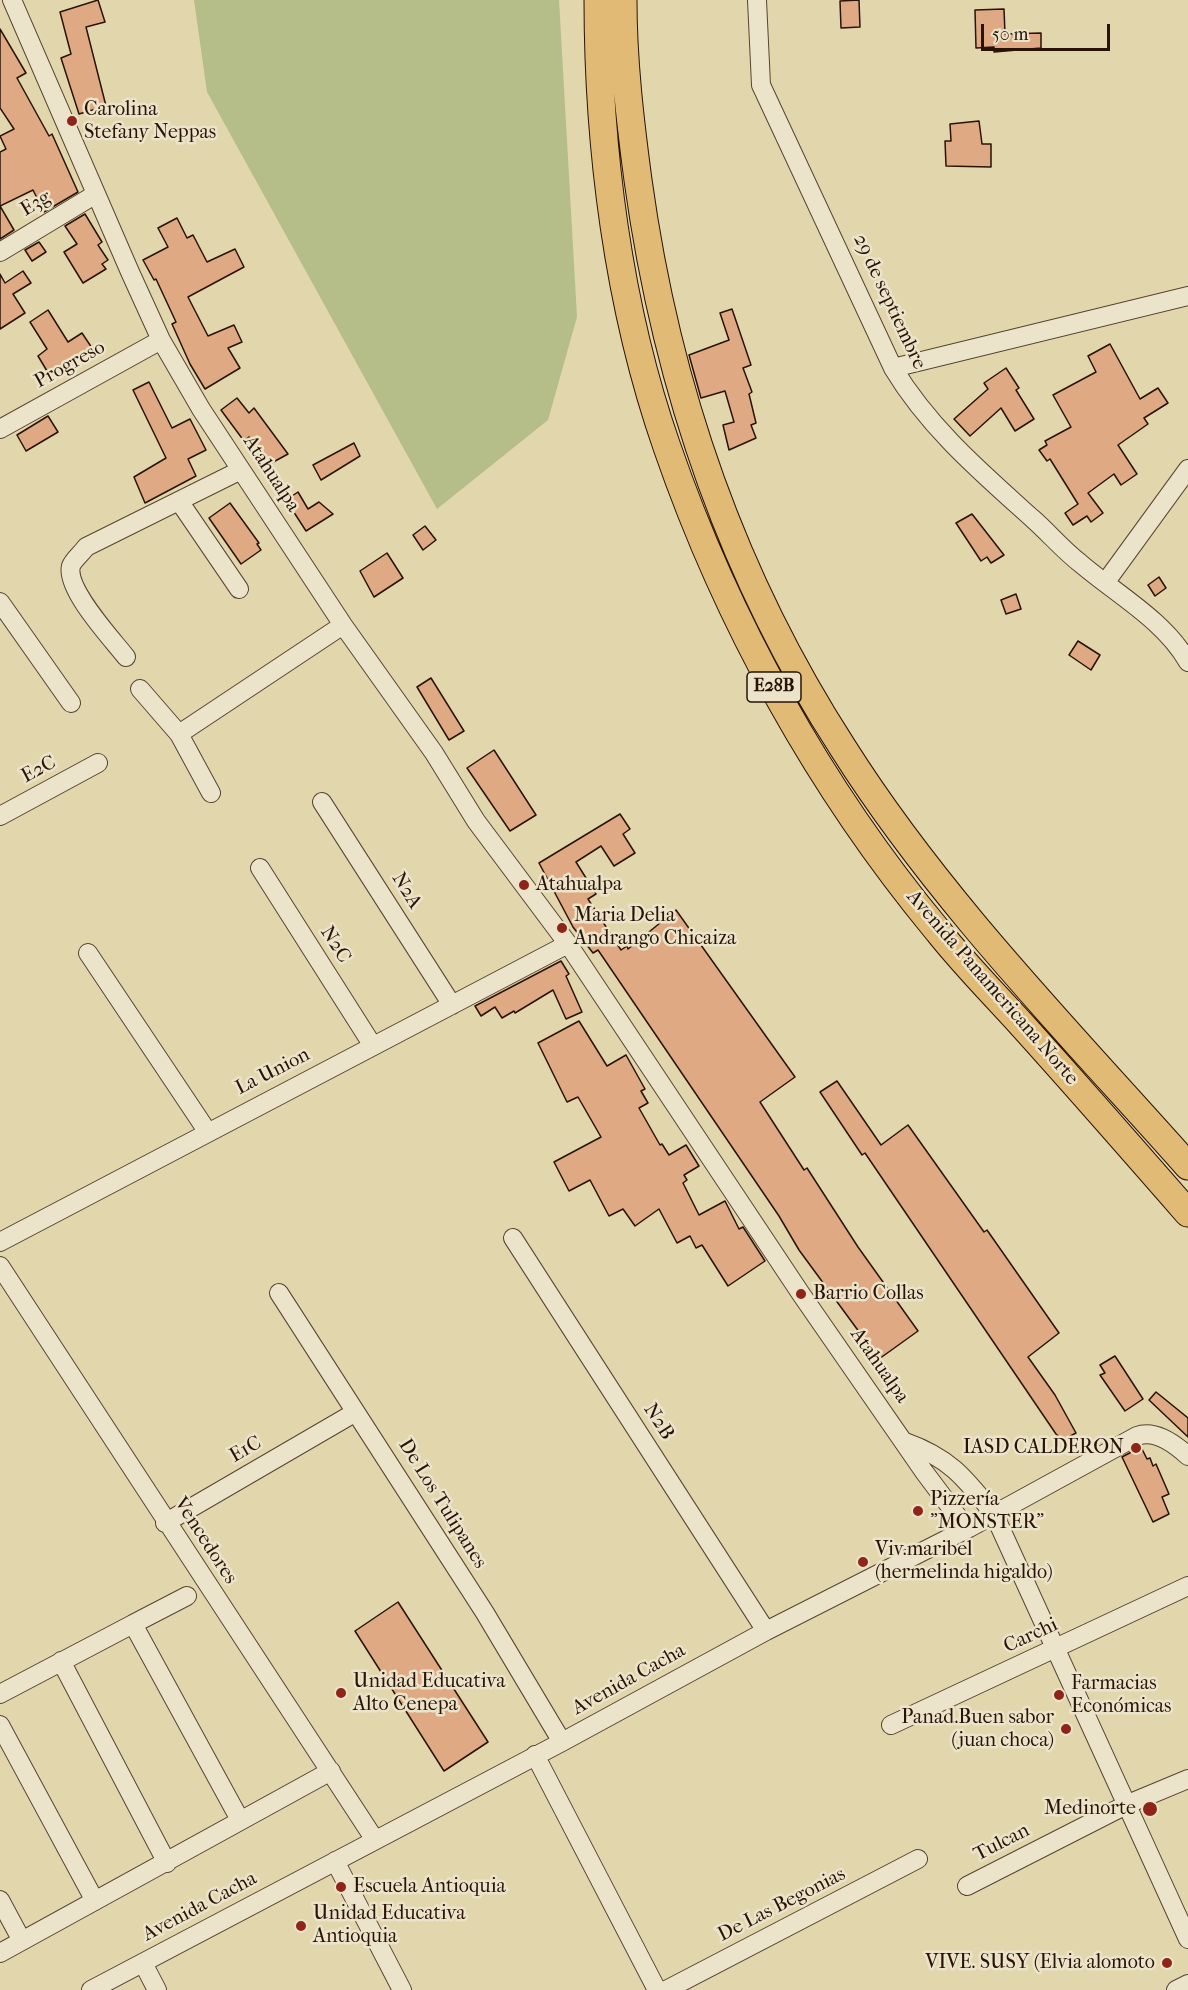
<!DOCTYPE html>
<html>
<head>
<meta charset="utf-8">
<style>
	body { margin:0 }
	#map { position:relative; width:1188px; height:1990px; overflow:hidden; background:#e2d6ad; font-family:"IM FELL French Canon",serif }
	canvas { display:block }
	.scale { position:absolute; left:981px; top:24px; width:129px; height:27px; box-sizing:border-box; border:3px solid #291306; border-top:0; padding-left:8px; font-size:18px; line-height:21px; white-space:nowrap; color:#291306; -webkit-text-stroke:4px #ece4ca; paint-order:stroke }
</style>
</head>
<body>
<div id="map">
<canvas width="1188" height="1990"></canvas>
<div class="scale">50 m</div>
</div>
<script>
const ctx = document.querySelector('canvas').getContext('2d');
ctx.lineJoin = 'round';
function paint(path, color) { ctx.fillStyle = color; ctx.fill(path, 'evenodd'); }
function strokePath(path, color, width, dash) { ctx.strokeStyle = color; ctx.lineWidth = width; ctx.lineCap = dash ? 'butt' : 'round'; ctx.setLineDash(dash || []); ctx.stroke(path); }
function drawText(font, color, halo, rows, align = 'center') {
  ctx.font = font + ' "IM FELL French Canon",serif'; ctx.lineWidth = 5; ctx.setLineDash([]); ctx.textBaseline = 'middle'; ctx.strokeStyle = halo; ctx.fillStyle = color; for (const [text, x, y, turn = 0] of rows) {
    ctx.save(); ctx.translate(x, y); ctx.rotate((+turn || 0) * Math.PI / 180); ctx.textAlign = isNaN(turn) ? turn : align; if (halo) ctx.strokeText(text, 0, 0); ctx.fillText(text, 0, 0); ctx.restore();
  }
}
const green = new Path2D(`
	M194,0H559L577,317L548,420L437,509L207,92Z`);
const building = new Path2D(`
	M98,0L105,22L86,27L106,106L79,114L61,58L71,54L60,12Z
	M859,0L860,27L841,28L840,1Z
	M1004,9L1005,34L1041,33V48L994,52V47L976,48L975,10Z
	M0,29L26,73L17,78L49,136L52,134L78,192L44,212L33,190L0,206L14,230L0,239V152L6,149L0,136L14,129L0,108Z
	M979,121L982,144H991V167L946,166L945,141H951L950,124Z
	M85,214L102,242L98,245L108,260L102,264L106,269L83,283L64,252L77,244L65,226Z
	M177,218L187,238L193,235L207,262L235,249L244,267L188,297L208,336L234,325L242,342L228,348L240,368L205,389L190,364L172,324L176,322L156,279L154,280L143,260L168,247L158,228Z
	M39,242L46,252L32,261L25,250Z
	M23,271L31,283L13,294L25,313L0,329V274L5,283Z
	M732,309L751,365L743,368L752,392L749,394L756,423L751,425L756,438L729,450L723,425L734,422L725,391L701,398L689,355L729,340L720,313Z
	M48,310L68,342L82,333L92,348L50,376L38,356L47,349L30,322Z
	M1110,344L1140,399L1158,388L1168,403L1144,418L1148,424L1118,445L1137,474L1121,485L1114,474L1088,493L1103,513L1091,522L1087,516L1073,525L1065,513L1078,504L1050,459L1047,461L1039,450L1047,445L1045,441L1071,427L1053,395L1096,372L1088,356Z
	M1006,368L1019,388L1016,390L1034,419L1015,431L1001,408L970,436L954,419L988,389L984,383Z
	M149,382L172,428L190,419L206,450L188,459L196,476L145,503L134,477L166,458L133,390Z
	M237,398L249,413L254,408L288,454L266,466L249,437L244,441L221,410Z
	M48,416L58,432L26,451L17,435Z
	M354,443L360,456L321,480L313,465Z
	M298,492L308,509L319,502L333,514L306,531L286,500Z
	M230,503L259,543L257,544L261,550L241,564L209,518Z
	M972,514L1004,555L991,563L987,557L981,561L956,523Z
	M425,526L436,540L423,550L413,535Z
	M387,553L403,578L374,597L360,571Z
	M1159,577L1166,588L1155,596L1148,585Z
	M1016,594L1021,609L1006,614L1001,600Z
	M1078,641L1100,655L1091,670L1069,655Z
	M431,678L464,731L449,740L417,687Z
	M494,750L536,815L510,831L467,768Z
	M620,814L630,829L623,834L635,853L614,866L601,846L576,862L596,894L588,899L621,950L627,946L628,949L676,910L795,1077L760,1102L804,1170L807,1168L858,1247L918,1331L879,1359L799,1250L779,1216L598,950L593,953L573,927L539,863Z
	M561,961L569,974L566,976L582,1012L566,1019L553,990L515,1013L514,1011L502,1018L495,1007L481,1016L475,1006Z
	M579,1021L607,1066L626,1055L645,1089L641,1091L648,1103L639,1108L660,1145L662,1144L669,1155L686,1145L699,1166L684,1175L687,1180L683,1183L699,1215L725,1201L739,1229L743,1227L765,1261L728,1286L702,1245L696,1248L690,1236L677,1243L659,1209L635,1226L623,1209L609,1216L590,1180L569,1191L554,1162L601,1137L578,1097L567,1102L538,1043Z
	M837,1081L881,1145L908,1125L984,1232L987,1230L1059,1333L1028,1357L1055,1395L1076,1433L1063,1440L1056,1434L865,1153L862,1155L820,1092Z
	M1115,1356L1143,1399L1125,1411L1100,1375L1105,1373L1100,1365Z
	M1156,1392L1188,1418V1437L1149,1400Z
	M1141,1447L1147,1459L1150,1458L1153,1466L1156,1464L1169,1494L1162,1497L1169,1514L1153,1522L1122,1457Z
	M398,1602L488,1742L444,1771L355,1631Z`);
const minor = new Path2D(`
	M12,0L130,272L161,340L201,409L343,625L434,753L476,821L568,944L801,1294L925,1473L967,1529
	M757,0L761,85L893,368C929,428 982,473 1033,519C1049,533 1063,550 1080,563C1116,594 1164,620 1188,662
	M0,252L96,194
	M893,368L1188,296
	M0,429L161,340
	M179,501L239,589
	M1105,583L1188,469
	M0,602L71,703
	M126,657C112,639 65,589 71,566C73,560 82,553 86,547L241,470
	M140,689L179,734L211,793
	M179,734L343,625
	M322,802L452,1005
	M0,816L98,763
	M260,868L373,1046
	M88,953L207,1131
	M513,1238L766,1631
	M0,1242L568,944
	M0,1266L375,1840
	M279,1293L485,1613L562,1742
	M905,1442C950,1458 965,1478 994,1514L1188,1939
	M165,1523L349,1416
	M133,1624L187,1596
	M61,1661L167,1863
	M0,1694L133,1624L240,1820
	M0,1725L95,1901
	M891,1725L1188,1586
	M535,1755L657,1990
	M335,1861L402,1990
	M967,1886L1128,1804L1188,1779
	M0,1900L22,1941
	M0,1953L331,1771
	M143,1963L157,1990
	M91,1990L562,1742L766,1631L969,1528L1137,1436C1155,1429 1176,1445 1188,1456
	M666,1990L918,1859
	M1176,1990L1188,1984`);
const highway = new Path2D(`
	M598,0C598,147 618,307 667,447C727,621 820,789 938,931C964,964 994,994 1022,1025C1078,1087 1133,1150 1188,1213
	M623,0C623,61 630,120 638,180C666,384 731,575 843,748C939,900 1069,1032 1188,1166`);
const markers = [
	[72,121,6,"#8f2418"],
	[524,885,6,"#8f2418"],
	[562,928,6,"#8f2418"],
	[801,1294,6,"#8f2418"],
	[1136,1448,6,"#8f2418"],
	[918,1511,6,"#8f2418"],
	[863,1562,6,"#8f2418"],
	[341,1693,6,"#8f2418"],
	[1059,1695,6,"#8f2418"],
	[1066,1729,6,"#8f2418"],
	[1150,1809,8,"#8f2418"],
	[341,1887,6,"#8f2418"],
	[301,1926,6,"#8f2418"],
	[1167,1963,6,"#8f2418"]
];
const shields = [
	[774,687,54]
];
const shieldNames = [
	["E28B",774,687]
];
const poiNames = [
	["Carolina",84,110],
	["Stefany Neppas",84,133],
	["Atahualpa",536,885],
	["Maria Delia",574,916],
	["Andrango Chicaiza",574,939],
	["Barrio Collas",813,1294],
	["IASD CALDERON",1124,1448,"right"],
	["Pizzería",930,1500],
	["\"MONSTER\"",930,1523],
	["Viv.maribel",875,1550],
	["(hermelinda higaldo)",875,1573],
	["Unidad Educativa",353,1682],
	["Alto Cenepa",353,1705],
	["Farmacias",1071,1684],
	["Económicas",1071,1707],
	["Panad.Buen sabor",1054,1718,"right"],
	["(juan choca)",1054,1741,"right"],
	["Medinorte",1136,1809,"right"],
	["Escuela Antioquia",353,1887],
	["Unidad Educativa",313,1914],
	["Antioquia",313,1937],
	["VIVE. SUSY (Elvia alomoto",1155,1963,"right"]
];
const streetNames = [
	["E3g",36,204,-31],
	["29 de septiembre",889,302,65],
	["Progreso",70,365,-29],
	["Atahualpa",271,474,57],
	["E2C",39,770,-28],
	["N2A",406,891,58],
	["N2C",335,945,57],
	["Avenida Panamericana Norte",992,988,49],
	["La Union",273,1072,-27],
	["Atahualpa",879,1366,55],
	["N2B",658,1422,57],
	["E1C",246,1450,-30],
	["De Los Tulipanes",442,1504,58],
	["Vencedores",205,1541,57],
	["Carchi",1031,1636,-25],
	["Avenida Cacha",629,1680,-29],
	["Tulcan",1002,1843,-27],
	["De Las Begonias",782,1905,-27],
	["Avenida Cacha",200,1907,-28]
];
paint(green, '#b5bd88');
paint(building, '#dfaa83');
strokePath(building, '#291306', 1.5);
strokePath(minor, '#574430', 20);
strokePath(highway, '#291306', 29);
strokePath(minor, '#ece4ca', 18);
strokePath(highway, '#e1bb76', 27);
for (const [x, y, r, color] of markers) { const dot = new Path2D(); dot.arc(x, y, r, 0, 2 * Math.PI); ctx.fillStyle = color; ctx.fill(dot); strokePath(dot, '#ece4ca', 2); }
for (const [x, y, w] of shields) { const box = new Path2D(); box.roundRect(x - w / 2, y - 15, w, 30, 4.5); ctx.fillStyle = '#ece4ca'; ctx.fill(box); strokePath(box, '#291306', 1.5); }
drawText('bold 18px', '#291306', null, shieldNames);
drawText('20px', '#291306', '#ece4ca', poiNames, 'left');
drawText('20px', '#291306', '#ece4ca', streetNames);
</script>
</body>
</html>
